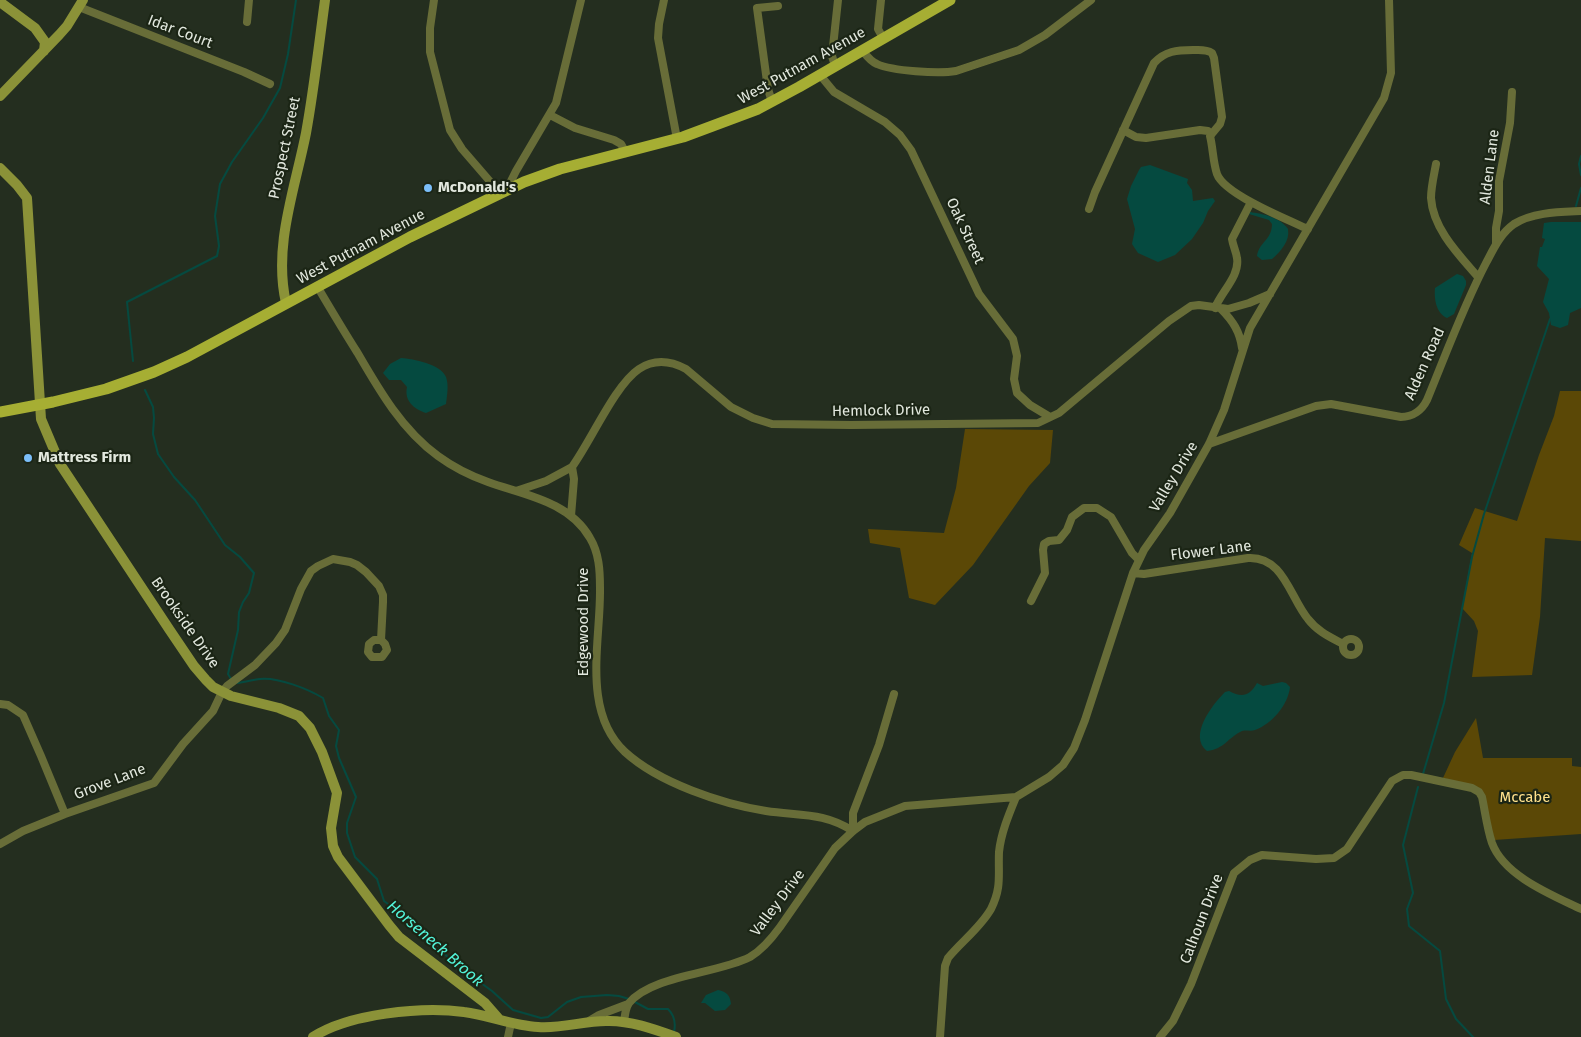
<!DOCTYPE html>
<html>
<head>
<meta charset="utf-8">
<style>
	body { margin:0 }
	canvas { display:block; background:#242e1f }
</style>
</head>
<body>
<canvas width="1581" height="1037"></canvas>
<script>
const ctx = document.querySelector('canvas').getContext('2d');
ctx.lineJoin = 'round';
function paint(path, color) { ctx.fillStyle = color; ctx.fill(path, 'evenodd'); }
function strokePath(path, color, width, dash) { ctx.strokeStyle = color; ctx.lineWidth = width; ctx.lineCap = dash ? 'butt' : 'round'; ctx.setLineDash(dash || []); ctx.stroke(path); }
function drawText(font, color, halo, rows, align = 'center') {
  ctx.font = font + ' "Fira Sans",sans-serif'; ctx.lineWidth = 4.5; ctx.setLineDash([]); ctx.textBaseline = 'middle'; ctx.strokeStyle = halo; ctx.fillStyle = color; for (const [text, x, y, turn = 0] of rows) {
    ctx.save(); ctx.translate(x, y); ctx.rotate((+turn || 0) * Math.PI / 180); ctx.textAlign = isNaN(turn) ? turn : align; if (halo) ctx.strokeText(text, 0, 0); ctx.fillText(text, 0, 0); ctx.restore();
  }
}
const green = new Path2D(`
	M1560,391H1581V541L1545,538L1540,617L1532,675L1472,677L1478,631L1474,621L1462,608L1472,553L1459,545L1475,508L1517,521L1539,455L1554,416Z
	M965,429L1053,430L1050,463L1029,486L973,565L935,605L909,598L900,548L870,543L868,529L944,533L956,488Z
	M1476,718L1483,758H1572V766L1581,767V834L1494,840L1482,792L1478,787L1443,778L1455,752Z`);
const water = new Path2D(`
	M1150,165L1188,179L1187,183L1192,190L1193,201L1213,198L1215,201L1208,211L1203,223L1192,239L1175,255L1158,262L1138,253L1132,244L1135,229L1127,199L1131,186L1139,170L1141,167Z
	M1250,212C1263,214 1280,217 1288,229C1290,241 1281,251 1272,259L1262,260L1257,256C1259,242 1272,240 1272,224L1269,220L1249,214Z
	M1551,222H1581V308L1570,313L1568,325L1560,328L1551,325L1549,313L1543,302L1549,279L1537,266L1540,247H1542L1545,239L1542,238L1544,223Z
	M1457,274L1463,276L1466,281V285L1454,314L1447,318C1436,313 1434,299 1435,288Z
	M401,358C413,359 441,364 446,377C449,385 447,396 446,404L426,413C414,409 404,401 407,387L401,380H389L383,373L390,364Z
	M1282,682L1286,683L1290,687C1288,705 1272,724 1255,730C1250,732 1245,729 1240,732C1227,739 1224,749 1207,751C1188,736 1212,705 1225,692L1229,691C1242,698 1250,696 1257,683L1263,686Z
	M718,990C727,992 730,995 731,1004L725,1010L715,1011L705,1003H701L706,995Z`);
const stream = new Path2D(`
	M1581,156L1579,164L1581,175
	M1576,206L1581,188
	M133,361L127,302L217,256L219,246L215,216L220,184L232,162L263,118L280,88L288,54L296,0
	M145,390L153,407L154,418L153,434L158,454L174,477L195,500L225,545L240,557L254,573L249,593L243,602L239,612L238,630L228,674L231,679
	M235,682L237,683C245,682 252,680 260,679C278,677 308,689 323,698L329,716L339,730L336,746L339,758L356,797L347,823V833L355,857L377,879L384,901L424,931L452,962L492,991L513,1010L541,1018L548,1017L567,1002L581,997L607,995L619,996L629,999
	M1423,774L1444,703L1472,557L1484,514L1550,319
	M1418,787L1403,845L1413,893L1407,909L1409,926L1440,951L1446,999L1456,1019L1473,1037
	M633,1001L648,1009H668C675,1016 676,1023 674,1032`);
const street = new Path2D(`
	M434,0L430,28V52L450,130L462,149L500,193
	M664,0L659,24L658,38L677,139
	M881,0L878,29L883,38
	M79,7L244,72L270,84
	M247,22L249,0
	M862,50C866,55 870,61 877,64C892,71 939,74 956,71L1019,50L1045,35L1091,0
	M835,66L832,56L838,0
	M820,75L834,92L885,122L900,135L911,150L979,294L1013,339L1017,356L1014,379L1017,393L1030,405L1050,417
	M772,102L768,89L757,8L778,6
	M550,115L575,128L614,140L621,144L626,153
	M1123,130L1136,137L1146,138L1200,130L1208,131L1211,135
	M1436,164C1434,175 1431,187 1431,198C1433,229 1459,255 1478,277
	M507,189L516,171L556,103L581,0
	M1089,209L1095,192L1154,63C1165,51 1177,50 1193,50C1200,50 1206,49 1212,53L1214,58L1222,117L1220,124L1210,136C1213,148 1213,162 1217,174C1224,194 1288,220 1308,229
	M1496,244V228L1499,211V181L1510,123L1512,92
	M317,286C330,308 343,330 357,352C379,390 402,430 438,456C453,467 471,476 488,482C524,495 569,501 590,538C599,553 600,570 600,588C601,640 581,711 625,752C659,783 722,804 766,811C799,816 824,812 853,831
	M1215,308C1221,292 1240,276 1237,258C1236,251 1233,246 1232,239L1251,202
	M1221,309C1233,321 1240,332 1242,348
	M1209,444L1316,406L1331,404L1401,417C1413,417 1422,410 1427,400C1446,354 1463,307 1486,263C1494,248 1500,234 1514,224C1533,212 1560,212 1581,211
	M516,491L546,481L572,467
	M571,516L574,479L572,467C591,441 615,385 639,369C654,359 671,361 686,369L731,407L753,418L772,424L851,425L1038,423L1059,413L1169,321L1191,306L1199,305L1228,309L1249,303L1270,294
	M1133,573L1144,574L1248,558C1284,556 1290,598 1308,619C1317,631 1330,637 1343,644
	M1031,601L1045,573L1043,550L1044,544L1049,541L1059,540L1067,530L1072,517L1084,508H1097L1111,517L1132,553L1139,560
	M1343 647a8 8 0 1 1 16 0a8 8 0 1 1-16 0Z
	M0,704L8,705L23,715L41,756L65,814
	M853,831V813L879,745L894,694
	M0,844L23,831L65,814L154,783L183,744L213,711L222,692L227,686L255,665L276,643L285,630L301,589L311,571L318,566L333,559L350,562L357,565L366,572L379,586L383,595V602L381,640L385,644L387,650L382,657H372L368,652L369,644L374,640H381
	M589,1021L599,1015L628,1004
	M624,1022C625,1015 625,1009 629,1003C652,975 717,974 750,957C762,950 772,938 780,927L835,848L853,831L865,822L905,806L1016,797L1049,777L1063,765L1074,748L1085,720L1133,573L1144,550L1170,513L1209,444L1224,410L1250,328L1384,98L1391,73L1389,0
	M508,1037L511,1023
	M940,1037L945,966L948,958C962,941 980,928 991,909C1002,887 998,875 999,852C1001,833 1009,814 1016,797
	M1160,1037L1173,1021L1191,984L1234,873L1250,860L1262,855L1316,859L1334,858L1347,849L1392,781L1403,775H1411L1472,788L1479,792L1482,797C1485,811 1487,828 1492,843C1504,876 1552,895 1581,909`);
const secondary = new Path2D(`
	M0,2L35,28L45,42L44,51
	M0,96L59,35L67,26L83,0
	M0,168L17,185L27,198L41,419L60,464L169,629L194,666L206,680L213,687L231,696L279,708L299,716L310,728L322,752L337,793L331,828L333,846L338,857L389,925L399,937L485,1003L499,1019
	M286,303C273,246 295,189 306,133C314,89 319,44 325,0
	M313,1037C348,1014 422,1006 464,1012C489,1015 513,1026 538,1027C561,1029 583,1021 606,1021C629,1020 654,1029 676,1037`);
const primary = new Path2D(`
	M0,412L53,402L106,389L154,372L187,357L410,237L524,182L560,169L683,137L758,109L799,87L950,0`);
const markers = [
	[428,188,5,"#7bbef9"],
	[28,458,5,"#7bbef9"]
];
const streetNames = [
	["Idar Court",180,32,21],
	["West Putnam Avenue",802,66,-29],
	["Prospect Street",285,148,-78],
	["Alden Lane",1490,167,-83],
	["Oak Street",965,231,65],
	["West Putnam Avenue",361,247,-28],
	["Alden Road",1425,364,-66],
	["Hemlock Drive",881,411,-1],
	["Valley Drive",1174,477,-59],
	["Flower Lane",1211,551,-7],
	["Edgewood Drive",584,622,-90],
	["Brookside Drive",185,623,55],
	["Grove Lane",110,782,-21],
	["Valley Drive",778,903,-53],
	["Calhoun Drive",1202,919,-69]
];
const poiNames = [
	["McDonald's",438,188],
	["Mattress Firm",38,458]
];
const parkNames = [
	["Mccabe",1525,798]
];
const waterNames = [
	["Horseneck Brook",435,944,41]
];
paint(green, '#5b4806');
paint(water, '#054a40');
strokePath(stream, '#054a40', 2);
strokePath(street, '#686d38', 8);
strokePath(secondary, '#8b9238', 10);
strokePath(primary, '#a6ae33', 11);
for (const [x, y, r, color] of markers) { const dot = new Path2D(); dot.arc(x, y, r, 0, 2 * Math.PI); ctx.fillStyle = color; ctx.fill(dot); strokePath(dot, '#1b2515', 2); }
drawText('15px', '#e2e8de', '#1b2515', streetNames);
drawText('bold 15px', '#e2e8de', '#1b2515', poiNames, 'left');
drawText('15px', '#ffe18c', '#1b2515', parkNames);
drawText('italic 16px', '#52f2d8', '#1b2515', waterNames);
</script>
</body>
</html>
